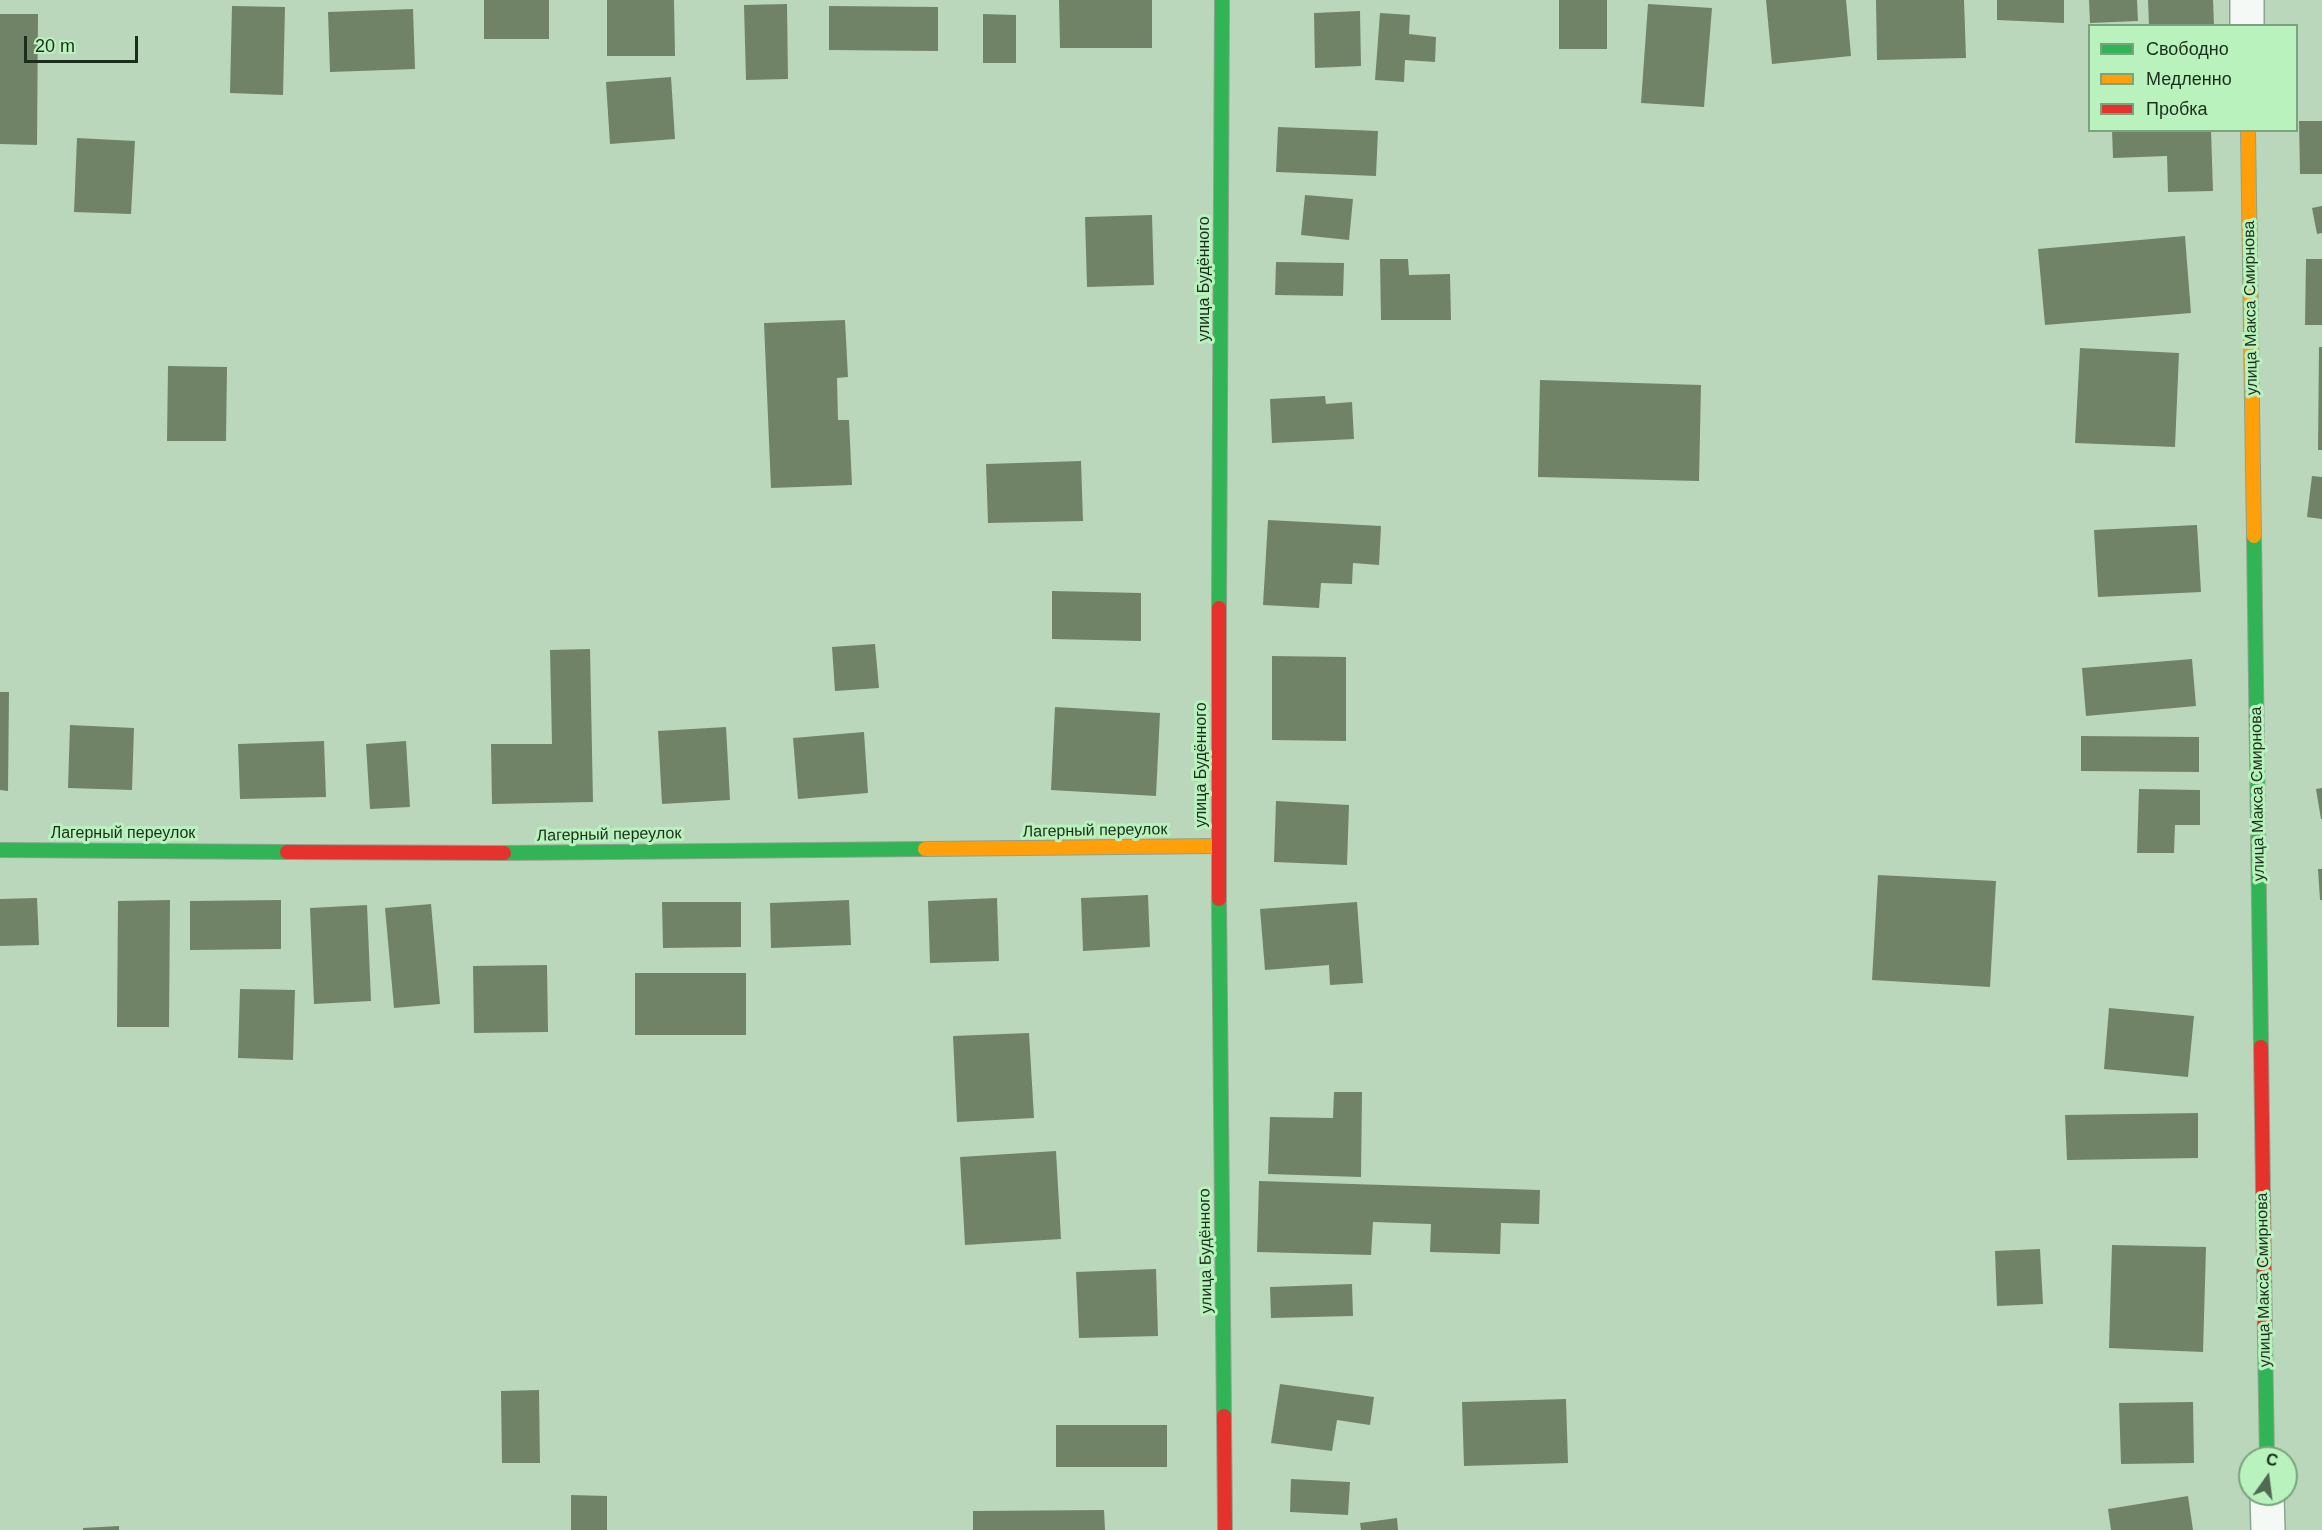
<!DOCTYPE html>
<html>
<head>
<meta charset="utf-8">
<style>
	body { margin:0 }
	#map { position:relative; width:2322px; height:1530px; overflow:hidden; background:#bad7bc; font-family:Helvetica,sans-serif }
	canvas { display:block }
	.legend { position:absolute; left:2088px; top:24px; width:210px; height:108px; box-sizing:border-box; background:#baf2be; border:2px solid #7aa47d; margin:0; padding:8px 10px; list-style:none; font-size:18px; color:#192f1b }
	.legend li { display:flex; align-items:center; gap:12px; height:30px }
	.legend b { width:30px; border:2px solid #7aa47d }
	.north { position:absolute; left:2238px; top:1446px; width:60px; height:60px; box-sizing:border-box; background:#baf2be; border:2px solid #7aa47d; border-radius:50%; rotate:14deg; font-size:16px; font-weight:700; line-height:24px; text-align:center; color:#192f1b }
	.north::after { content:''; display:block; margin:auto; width:21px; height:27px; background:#516a53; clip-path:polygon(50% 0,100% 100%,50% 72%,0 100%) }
	.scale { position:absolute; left:24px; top:36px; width:114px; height:27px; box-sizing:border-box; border:3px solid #192f1b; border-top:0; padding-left:8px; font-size:18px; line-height:21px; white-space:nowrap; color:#192f1b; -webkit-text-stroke:4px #baf2be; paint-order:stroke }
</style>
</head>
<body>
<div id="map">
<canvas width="2322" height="1530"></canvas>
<ul class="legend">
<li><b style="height:8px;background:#30b455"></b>Свободно</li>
<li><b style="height:8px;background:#ff9f0a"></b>Медленно</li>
<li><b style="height:8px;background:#e5322d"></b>Пробка</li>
</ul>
<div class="north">С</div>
<div class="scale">20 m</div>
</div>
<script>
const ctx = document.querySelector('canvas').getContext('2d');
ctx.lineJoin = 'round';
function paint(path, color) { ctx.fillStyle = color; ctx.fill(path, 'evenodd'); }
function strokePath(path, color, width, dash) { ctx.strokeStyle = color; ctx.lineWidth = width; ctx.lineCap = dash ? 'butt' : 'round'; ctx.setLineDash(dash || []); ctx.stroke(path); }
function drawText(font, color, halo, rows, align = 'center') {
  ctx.font = font + ' Helvetica,sans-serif'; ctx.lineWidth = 6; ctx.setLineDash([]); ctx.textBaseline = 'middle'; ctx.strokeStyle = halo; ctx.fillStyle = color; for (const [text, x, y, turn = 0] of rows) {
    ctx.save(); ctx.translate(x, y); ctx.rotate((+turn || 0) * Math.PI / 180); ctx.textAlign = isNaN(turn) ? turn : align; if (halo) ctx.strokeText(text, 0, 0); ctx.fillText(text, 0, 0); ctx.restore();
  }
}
const building = new Path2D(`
	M484,0H549V39H484Z
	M607,0H674L675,56H607Z
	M1059,0H1152V48H1060Z
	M1559,0H1607V49H1559Z
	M1766,0H1846L1851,56L1772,64Z
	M1876,0H1964L1966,58L1877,60Z
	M1997,0H2064V23L1997,20Z
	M2089,0H2137L2138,21L2090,23Z
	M2148,0H2213L2214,26H2149Z
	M787,4L788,79L746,80L744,5Z
	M1648,4L1712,8L1704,107L1641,103Z
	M232,6L285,7L283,95L230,93Z
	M829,6L938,7V51L829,50Z
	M413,9L415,69L330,72L328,12Z
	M1360,11L1361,66L1315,68L1314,13Z
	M1380,13L1410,15L1409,34L1436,37L1435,62L1405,60L1404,82L1375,80Z
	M0,14H38L37,145L0,144Z
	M983,14L1016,15V63H983Z
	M671,77L675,139L610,144L606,82Z
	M2299,121H2322V174H2300Z
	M1278,127L1378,131L1376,176L1276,172Z
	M2112,130H2211L2213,191L2168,192L2167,156L2113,158Z
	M77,138L135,141L131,214L74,212Z
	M1305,195L1353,199L1349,240L1301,235Z
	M2322,206V233L2317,234L2312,208Z
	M1152,215L1154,285L1087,287L1085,217Z
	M2185,236L2191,313L2045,325L2038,249Z
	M1380,259H1408L1409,275L1450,274L1451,320H1381Z
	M2306,259H2322V325H2305Z
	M1276,262L1344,263L1343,296L1275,295Z
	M845,320L848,377L837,378L838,420H849L852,485L771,488L764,323Z
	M2319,347H2322V450H2318Z
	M2080,348L2179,353L2175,447L2075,443Z
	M168,366L227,367L226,441H167Z
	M1540,380L1701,385L1699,481L1538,477Z
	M1325,396L1326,404L1352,402L1354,439L1272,443L1270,399Z
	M1081,461L1083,521L988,523L986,464Z
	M2312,476L2322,477V519L2307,517Z
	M1268,520L1381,526L1379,565L1353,563L1352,584L1321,583L1319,608L1263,605Z
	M2197,525L2201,592L2098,597L2094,530Z
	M1052,591L1141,593V641L1052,639Z
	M875,644L879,688L835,691L832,647Z
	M590,649L593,802L492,804L491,744H552L550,650Z
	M1272,656L1346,657V741L1272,740Z
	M2192,659L2196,706L2086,716L2082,668Z
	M0,692H9L8,791L0,790Z
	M1055,707L1160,713L1156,796L1051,790Z
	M70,725L134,728L132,790L68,788Z
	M726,727L730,800L662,804L658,731Z
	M864,732L868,793L798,799L793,738Z
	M2081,736L2199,737V772L2081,771Z
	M324,741L326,797L240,799L238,744Z
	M406,741L410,807L370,809L366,744Z
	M2322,788V819H2321L2316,789Z
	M2139,789L2200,790V825H2175L2174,853H2137Z
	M1276,801L1349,805L1347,865L1274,862Z
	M2318,869H2322V900H2320Z
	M1878,875L1996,881L1990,987L1872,980Z
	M1148,895L1150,947L1083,951L1081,898Z
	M37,898L39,945L0,946V899Z
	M997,898L999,961L930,963L928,901Z
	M170,900L169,1027H117L118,901Z
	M281,900V949L190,950V901Z
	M849,900L851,945L771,948L770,903Z
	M662,902H741V947L663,948Z
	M1357,902L1363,983L1330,985L1329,965L1265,970L1260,909Z
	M431,904L440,1004L394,1008L385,908Z
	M367,905L371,1001L314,1004L310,908Z
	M547,965L548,1032L474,1033L473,966Z
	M635,973H746V1035H635Z
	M240,989L295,990L293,1060L238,1058Z
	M2109,1008L2194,1016L2188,1077L2104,1069Z
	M1029,1033L1034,1118L957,1122L953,1036Z
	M1334,1092H1362L1361,1177L1268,1174L1270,1117L1333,1118Z
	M2198,1113V1158L2067,1160L2065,1115Z
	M1056,1151L1061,1239L965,1245L960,1157Z
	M1259,1181L1540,1190L1539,1224L1501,1223L1500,1254L1430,1252L1431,1224L1373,1222L1371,1255L1257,1252Z
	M2112,1245L2206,1247L2203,1352L2109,1348Z
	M2040,1249L2043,1304L1997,1306L1995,1251Z
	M1156,1269L1158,1336L1079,1338L1076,1272Z
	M1352,1284L1353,1316L1271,1318L1270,1287Z
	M1280,1384L1374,1397L1370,1425L1337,1420L1332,1451L1271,1443Z
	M539,1390L540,1463H502L501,1391Z
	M1566,1399L1568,1463L1464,1466L1462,1402Z
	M2193,1402L2194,1463L2121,1464L2119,1403Z
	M1056,1425H1167V1467H1056Z
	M1291,1479L1350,1482L1348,1515L1290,1512Z
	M571,1495L607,1496V1530H571Z
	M2188,1496L2193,1530H2111L2108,1509Z
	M1104,1510L1105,1530H973V1511Z
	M1397,1518L1398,1530H1361L1360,1523Z
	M119,1526V1530H83V1528Z`);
const street = new Path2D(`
	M2247,0V26
	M2267,1494L2268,1530`);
const fast = new Path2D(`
	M2254,536L2261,1047
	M1219,608L1222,0
	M0,850L287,852
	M504,853L925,849
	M1219,899L1224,1416
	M2265,1339L2267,1458`);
const slow = new Path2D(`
	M2248,130L2254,536
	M925,849L1218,846`);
const jam = new Path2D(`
	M287,852L504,853
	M1219,899V608
	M2261,1047L2265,1339
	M1224,1416L1225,1530`);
const streetNames = [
	["улица Будённого",1205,279,-90],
	["улица Макса Смирнова",2251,308,-91],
	["улица Будённого",1202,765,-90],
	["улица Макса Смирнова",2258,794,-91],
	["Лагерный переулок",1095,831,-1],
	["Лагерный переулок",123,834],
	["Лагерный переулок",609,835,-1],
	["улица Будённого",1206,1251,-91],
	["улица Макса Смирнова",2264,1280,-91]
];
paint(building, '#718367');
strokePath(street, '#8ca38e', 36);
strokePath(fast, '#8ca38e', 16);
strokePath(slow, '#8ca38e', 16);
strokePath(jam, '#8ca38e', 16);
strokePath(street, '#f5f9f5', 33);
strokePath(fast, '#30b455', 14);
strokePath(slow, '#ff9f0a', 14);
strokePath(jam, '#e5322d', 14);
drawText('16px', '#192f1b', '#baf2be', streetNames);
</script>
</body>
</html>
